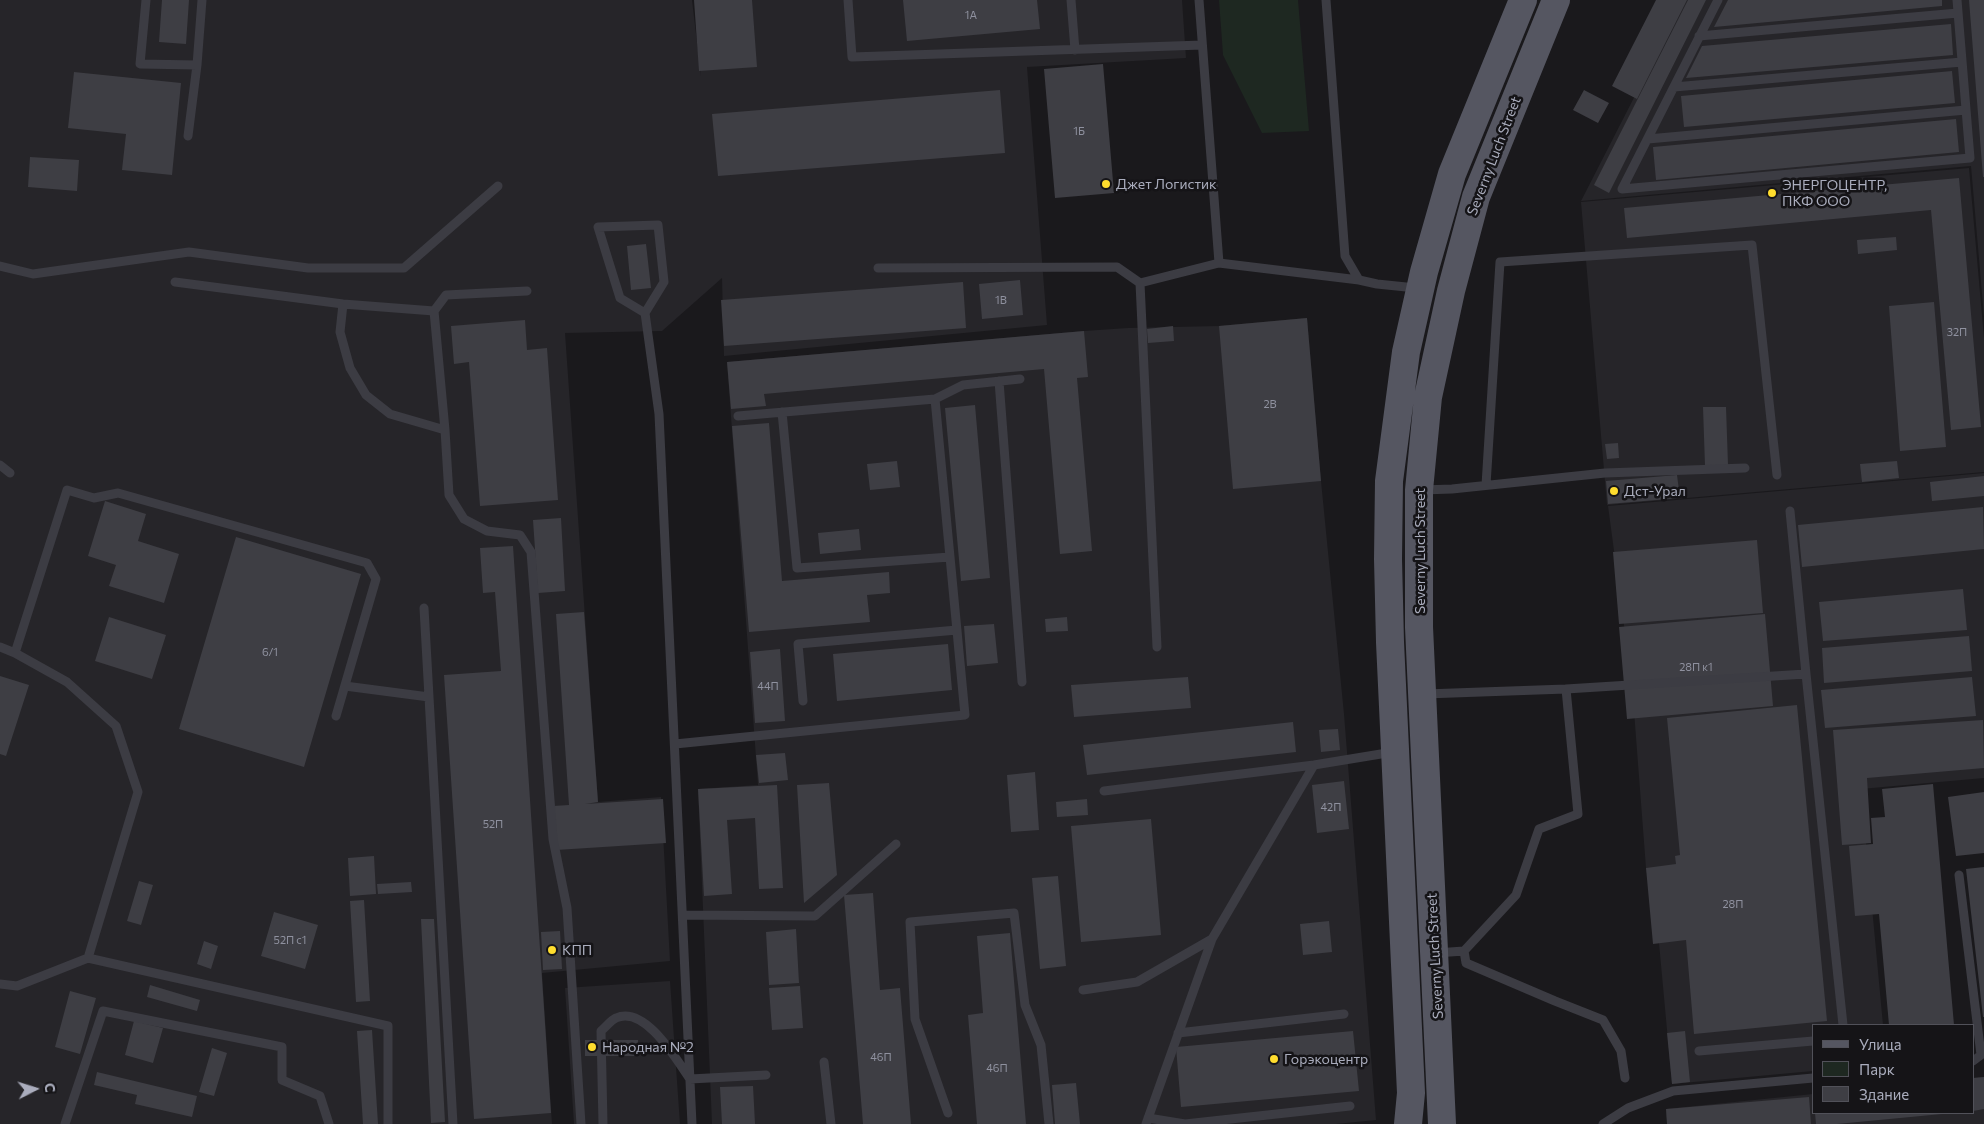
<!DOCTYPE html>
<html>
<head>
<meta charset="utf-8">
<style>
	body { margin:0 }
	#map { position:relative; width:1984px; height:1124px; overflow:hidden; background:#1a191c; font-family:Commissioner,sans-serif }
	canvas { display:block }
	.legend { position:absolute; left:1812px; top:1024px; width:162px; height:90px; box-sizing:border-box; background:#151417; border:1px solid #515159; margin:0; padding:6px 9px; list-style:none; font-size:15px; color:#aaadbd }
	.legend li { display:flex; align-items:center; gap:10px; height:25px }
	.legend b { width:25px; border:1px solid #515159 }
	.north { position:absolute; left:10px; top:1064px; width:50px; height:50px; -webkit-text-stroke:4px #151417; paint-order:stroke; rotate:85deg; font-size:14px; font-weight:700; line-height:20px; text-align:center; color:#aaadbd }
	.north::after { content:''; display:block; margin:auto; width:18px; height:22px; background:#aaadbd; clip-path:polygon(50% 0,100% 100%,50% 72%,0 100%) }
</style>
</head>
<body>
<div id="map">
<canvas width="1984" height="1124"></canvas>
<ul class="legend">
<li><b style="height:6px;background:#555661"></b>Улица</li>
<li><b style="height:14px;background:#1e2821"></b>Парк</li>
<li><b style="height:14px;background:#3e3e44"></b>Здание</li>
</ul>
<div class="north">С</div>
</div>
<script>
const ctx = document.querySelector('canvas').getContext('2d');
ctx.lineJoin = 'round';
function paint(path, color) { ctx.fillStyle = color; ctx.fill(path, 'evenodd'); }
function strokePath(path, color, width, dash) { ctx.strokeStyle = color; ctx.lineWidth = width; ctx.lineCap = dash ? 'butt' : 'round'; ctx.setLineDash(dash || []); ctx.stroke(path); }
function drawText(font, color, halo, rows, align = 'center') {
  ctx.font = font + ' Commissioner,sans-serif'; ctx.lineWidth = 5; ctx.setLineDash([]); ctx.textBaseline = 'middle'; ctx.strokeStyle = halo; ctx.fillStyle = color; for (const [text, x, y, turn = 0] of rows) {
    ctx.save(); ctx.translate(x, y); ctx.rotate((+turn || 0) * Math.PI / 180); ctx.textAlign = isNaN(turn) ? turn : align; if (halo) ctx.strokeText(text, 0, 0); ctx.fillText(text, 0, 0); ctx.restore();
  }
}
const built = new Path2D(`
	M0,0H692L701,76L696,0H1182L1186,58L1027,67L1047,325L724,356L722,278L662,331L565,333L598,802L661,797L670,961L542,973L552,1124H0Z
	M1684,0H1984V317L1971,166L1581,201Z
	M1969,168L1984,338V472L1607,505L1581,202Z
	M1307,318L1321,481L1344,714L1376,1120L1336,1124H712L698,789L758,785L727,362L1084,331L1128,328L1219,326Z
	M1984,473V778L1861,789L1883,1025H1813V1071L1672,1084L1659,943L1646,868L1632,685L1608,506Z
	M670,981L680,1124H574L565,988Z
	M1984,1077V1124H1667L1666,1109L1813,1094V1113H1973V1078Z`);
const green = new Path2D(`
	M1219,0H1298L1309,131L1262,133L1223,55Z`);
const building = new Path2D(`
	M162,0H189L186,44L159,42Z
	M694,0H752L757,67L699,71Z
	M903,0H1037L1040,29L907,41Z
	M1656,0H1687L1637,99L1612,86Z
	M1688,0H1706L1609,193L1594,185Z
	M1728,0H1942V6L1714,27Z
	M1969,0H1984V177H1983Z
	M1951,24L1953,55L1686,78L1702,46Z
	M1103,64L1114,193L1055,198L1044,69Z
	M1952,71L1955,103L1684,127L1681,96Z
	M74,72L181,83L172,175L122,170L126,134L68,128Z
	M1000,90L1005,153L718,176L712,114Z
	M1584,90L1609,103L1598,123L1573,110Z
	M1956,119L1959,152L1656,180L1653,147Z
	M30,157L79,160L77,191L28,187Z
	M1959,178L1981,427L1951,430L1931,210L1627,238L1624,208Z
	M1896,237L1897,250L1858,254L1857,240Z
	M646,244L651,288L631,290L627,246Z
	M1020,280L1023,315L982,319L979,284Z
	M963,282L966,328L724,346L721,300Z
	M1934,302L1946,447L1900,451L1889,306Z
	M1307,318L1321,481L1233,489L1219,326Z
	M525,320L527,350L547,348L558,500L480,506L469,362L454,364L451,326Z
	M1173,326L1174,341L1148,343L1147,329Z
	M1084,331L1088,377L1077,378L1092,551L1060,554L1044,369L764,394L766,406L731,409L727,362Z
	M975,405L990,578L961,581L945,408Z
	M1703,407H1726L1728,465L1705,466Z
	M769,423L782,581L889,572L890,593L867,595L870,622L749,632L732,426Z
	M1618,443L1619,458L1607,459L1605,444Z
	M897,461L900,487L870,490L867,464Z
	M1897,461L1899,478L1862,482L1860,464Z
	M1677,475L1680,498L1608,504L1606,481Z
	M1984,476V496L1932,501L1930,482Z
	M105,501L146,514L138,541L179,554L164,603L109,586L116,565L88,556Z
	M1983,507L1984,549L1802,567L1798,525Z
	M561,518L565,591L538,593L533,520Z
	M859,529L861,550L820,554L818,533Z
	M236,537L361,574L304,767L179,729Z
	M1757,540L1763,613L1619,624L1613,552Z
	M513,546L551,1113L474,1119L444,675L501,671L495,592L483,593L480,548Z
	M1963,589L1967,630L1823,641L1819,602Z
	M584,612L598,802L585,804L663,799L666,843L556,850L553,806L569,805L556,614Z
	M1765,614L1773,706L1627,719L1619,627Z
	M109,617L166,635L152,679L95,661Z
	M1067,617L1068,631L1046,632L1045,619Z
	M994,624L998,663L967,666L964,626Z
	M1969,636L1972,671L1824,683L1822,648Z
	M948,644L952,690L837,701L833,654Z
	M780,649L785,721L755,723L750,652Z
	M0,676L29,685L6,756L0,754Z
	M1188,677L1191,708L1074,717L1071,685Z
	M1972,677L1976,716L1825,728L1821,690Z
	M1797,705L1827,1021L1694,1034L1686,940L1653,944L1646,868L1676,864L1675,856L1680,855L1667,718Z
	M1983,720L1984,768L1867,778L1871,843L1842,845L1833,730Z
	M1293,722L1296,752L1087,775L1083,745Z
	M1338,729L1340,750L1321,752L1319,730Z
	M785,753L788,780L759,783L756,755Z
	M1035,772L1039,830L1011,832L1007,775Z
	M1344,781L1349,829L1317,833L1312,785Z
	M829,783L837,875L804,903L797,785Z
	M1933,784L1954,1025H1889L1879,914L1855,916L1849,846L1873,844L1871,818L1885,817L1882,789Z
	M777,785L783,888L759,889L755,818L727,820L732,894L704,896L698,789Z
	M1984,792V853L1956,856L1948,797Z
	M1087,799L1088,815L1057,817L1056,802Z
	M1151,819L1161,935L1081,942L1071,826Z
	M374,856L376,894L350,896L348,858Z
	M1984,867V1017H1983L1966,869Z
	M1058,876L1066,966L1040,969L1032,878Z
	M139,881L153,885L141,925L127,921Z
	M411,882L412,892L378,894L377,884Z
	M873,893L880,990L900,988L911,1124H863L844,895Z
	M364,900L370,1001L356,1002L350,901Z
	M274,912L318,925L305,969L261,956Z
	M421,919H434L445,1122L431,1123Z
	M1329,921L1332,952L1303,955L1300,924Z
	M796,929L799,983L769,985L766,932Z
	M560,931L562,969L543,970L541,932Z
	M1010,933L1026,1124H977L968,1015L983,1013L977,936Z
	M204,941L218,946L211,969L197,964Z
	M150,985L200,1000L197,1011L147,997Z
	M800,986L803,1028L772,1030L769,988Z
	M70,991L96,998L80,1054L55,1047Z
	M134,1021L163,1028L153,1063L125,1055Z
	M372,1030L378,1124H363L357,1031Z
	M1353,1031L1359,1091L1181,1107L1176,1047Z
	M1685,1031L1690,1082L1672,1084L1667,1033Z
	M585,1040H638V1056H585Z
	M212,1048L227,1053L214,1096L199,1092Z
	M97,1072L197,1096L192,1117L135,1104L137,1095L94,1085Z
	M1984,1077V1109L1973,1111V1078Z
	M1076,1083L1080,1124H1055L1052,1085Z
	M753,1086L755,1124H722L720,1087Z
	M1809,1097L1811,1124H1667L1666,1109Z
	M1815,1113H1942V1114L1837,1124H1816Z`);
const service = new Path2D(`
	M146,0L140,64L197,65
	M848,0L852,57L1202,45
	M1071,0L1075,50
	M1199,0L1219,263
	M1326,0L1345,256L1359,280L1377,284L1416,288
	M1718,0L1622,189L1970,158L1957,0
	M1699,36L1958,13
	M1674,87L1962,62
	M188,136L197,65L202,0
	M1648,139L1966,110
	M0,266L33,274L189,252L308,268H404L498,186
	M878,268L1117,267L1140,283
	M175,282L343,304L434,311L445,430L449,495L464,519L487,531L520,535L531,552L553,839L567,908L581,1124
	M343,304L340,332L350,368L366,395L390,414L445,430
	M434,311L446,295L527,291
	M645,313L620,298L598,227L658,225L664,282L645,313L659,414L692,1124
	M999,381L1022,682
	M782,412L797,568L950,557
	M738,416L935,399L963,385L1020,379
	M0,465L10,473
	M1486,485L1500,262L1752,245L1777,475
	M1422,490L1452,489L1605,473L1745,468
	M1790,511L1806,674
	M424,608L453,1124
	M0,647L15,653L67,682L116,726L138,792L88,958
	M1157,647L1140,283L1219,263L1359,280
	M15,653L67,490L94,498L118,493L367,563L376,579L336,716
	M345,686L429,697
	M1425,694L1566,689L1806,674L1843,1025
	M803,701L798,644L957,630
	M675,744L965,715L935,399
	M1104,791L1314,765L1393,752
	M1959,875L1981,1055L1973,1061
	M683,915L815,916L896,844
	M1464,951L1516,895L1539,829L1578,814L1566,689
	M1436,953L1464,951L1466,963L1555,1001L1603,1020L1621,1051L1625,1078
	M0,984L17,986L88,958L388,1026V1124
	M1083,990L1137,982L1212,939
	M1178,1033L1344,1014
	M1699,1051L1813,1041
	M824,1062L831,1124
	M948,1113L915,1019L910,922L1014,913L1025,1005L1041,1045L1049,1124
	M1148,1118L1185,1124L1350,1106
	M65,1124L103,1011L282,1047V1080L320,1096L329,1124
	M603,1124L601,1031C606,1027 611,1020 616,1018C645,1005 676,1059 690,1079L766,1075
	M1146,1124L1212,939L1314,765
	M1603,1124L1628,1108L1673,1091L1813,1078`);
const primary = new Path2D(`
	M1408,1124L1411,1093L1390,642L1388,559L1389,481L1406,352L1424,272L1452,174L1523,0
	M1442,1124L1419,627V490L1428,397L1451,291L1476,197L1556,0`);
const markers = [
	[1106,184,5,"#ffdd2e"],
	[1772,193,5,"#ffdd2e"],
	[1614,491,5,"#ffdd2e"],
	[552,950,5,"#ffdd2e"],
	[592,1047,5,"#ffdd2e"],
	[1274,1059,5,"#ffdd2e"]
];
const numberNames = [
	["1А",971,15],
	["1Б",1079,131],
	["1В",1001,300],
	["32П",1957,332],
	["2В",1270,404],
	["6/1",270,652],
	["28П к1",1696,667],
	["44П",768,686],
	["42П",1331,807],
	["52П",493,824],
	["28П",1733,904],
	["52П с1",290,940],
	["46П",881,1057],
	["46П",997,1068]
];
const streetNames = [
	["Severny Luch Street",1494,156,-69],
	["Severny Luch Street",1420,551,-90],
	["Severny Luch Street",1435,956,-93]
];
const poiNames = [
	["Джет Логистик",1116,184],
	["ЭНЕРГОЦЕНТР,",1782,185],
	["ПКФ ООО",1782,201],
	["Дст-Урал",1624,491],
	["КПП",562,950],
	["Народная №2",602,1047],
	["Горэкоцентр",1284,1059]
];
paint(built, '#262529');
paint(green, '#1e2821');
paint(building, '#3e3e44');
strokePath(service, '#3c3c43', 9);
strokePath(primary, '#555661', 28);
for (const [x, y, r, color] of markers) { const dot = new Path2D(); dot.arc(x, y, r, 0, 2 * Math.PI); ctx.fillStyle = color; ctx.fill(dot); strokePath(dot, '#151417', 2); }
drawText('11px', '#8f919f', null, numberNames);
drawText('14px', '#aaadbd', '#151417', streetNames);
drawText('14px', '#aaadbd', '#151417', poiNames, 'left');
</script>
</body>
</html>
